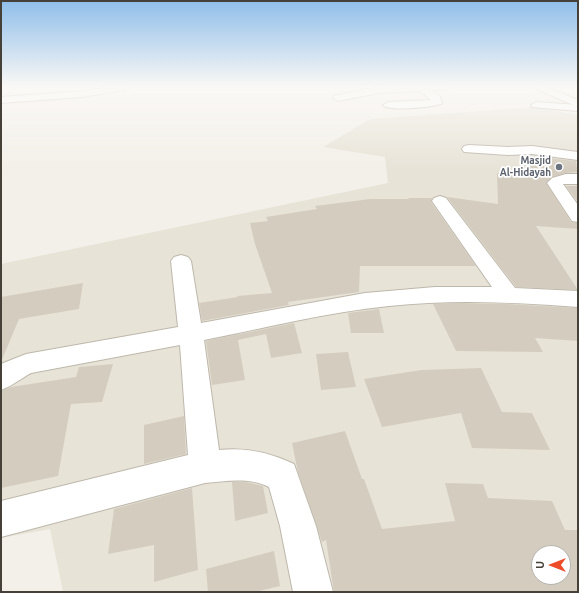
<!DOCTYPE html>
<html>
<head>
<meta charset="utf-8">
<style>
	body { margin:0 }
	#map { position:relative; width:579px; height:593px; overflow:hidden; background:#f3f0e9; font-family:Ubuntu,sans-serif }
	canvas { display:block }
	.frame { position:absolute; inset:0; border:2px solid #464138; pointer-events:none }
	.north { position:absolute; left:531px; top:545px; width:40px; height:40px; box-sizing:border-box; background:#fff; border:1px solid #b5b3af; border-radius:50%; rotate:270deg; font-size:11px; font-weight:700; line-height:16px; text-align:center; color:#464138 }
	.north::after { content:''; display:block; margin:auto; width:14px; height:18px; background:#ec4c27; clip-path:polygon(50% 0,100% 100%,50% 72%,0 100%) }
</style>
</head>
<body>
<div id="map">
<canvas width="579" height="593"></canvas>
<div class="frame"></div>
<div class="north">U</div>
</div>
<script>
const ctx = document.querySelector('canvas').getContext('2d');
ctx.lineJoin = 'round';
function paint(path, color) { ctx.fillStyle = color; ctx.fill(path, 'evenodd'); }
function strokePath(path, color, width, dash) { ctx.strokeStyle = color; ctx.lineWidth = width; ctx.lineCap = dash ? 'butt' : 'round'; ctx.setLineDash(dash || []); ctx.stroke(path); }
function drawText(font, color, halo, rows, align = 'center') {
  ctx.font = font + ' Ubuntu,sans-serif'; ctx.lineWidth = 3.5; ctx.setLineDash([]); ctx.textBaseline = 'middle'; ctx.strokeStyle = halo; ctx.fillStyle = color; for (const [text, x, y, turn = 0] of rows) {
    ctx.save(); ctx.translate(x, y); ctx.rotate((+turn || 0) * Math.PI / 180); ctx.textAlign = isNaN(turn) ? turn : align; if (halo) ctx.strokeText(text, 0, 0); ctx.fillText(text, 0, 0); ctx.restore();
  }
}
const residential = new Path2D(`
	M533,107L578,115V592H63L50,529L1,538V264L388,183L385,157L323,147L370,119ZM539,553H563V577H539Z`);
const building = new Path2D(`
	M528,156L576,161L577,172L566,173L552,177L546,183L571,222L578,223V229L536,226L578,290L516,287L447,197L498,204L497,173L525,178Z
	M566,186H578V202Z
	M408,198H432L431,202L476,266H360L359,292L288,302L289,305L202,321L199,303L238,297L237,296L272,293L255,244L250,223L268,221L266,217L317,209L315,206L370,199H409Z
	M83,283L79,309L19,319L1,362V297Z
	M460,303L507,304L578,308V341L535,338L543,352L456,351L433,304Z
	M379,309L384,333H351L348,313Z
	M294,323L302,353L271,358L266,334L238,340L245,380L212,385L206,341Z
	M348,352L356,387L321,390L316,354Z
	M113,364L102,402L71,404L58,476L1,488V391L11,387L76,377L79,367Z
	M481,368L502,412L532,413L550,450L472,448L461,413L382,427L364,379L421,370Z
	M184,416L186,454L144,464V425Z
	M345,431L362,479H364L382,529L455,521L445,483L483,484L488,498L552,501L565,530H578V592H334L326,540L322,542L298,472L292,443ZM539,553H563V577H539Z
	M232,482H246L263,486L268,513L235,521Z
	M192,488L198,570L154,582V545L108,554L114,509Z
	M274,551L280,586L255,592H208L206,569Z`);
const minor = new Path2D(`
	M110,87H130L125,90L82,97L1,103V97L82,91Z
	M388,87H452L447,90H432L439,95L442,102L441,104C431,107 389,112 383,105L388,102L431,100L420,91L379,93L338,101L333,98L334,96L365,89Z
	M536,102L578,105V111L532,107L531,105Z
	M469,145L508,147L532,146L578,152V160L532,154L508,155L464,152L462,149L464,146Z
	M566,174H578V184H563L578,205V222L572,221L547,183L552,178Z
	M440,196L446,198L515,288L578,291V307C515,302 452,299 389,306C327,312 266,328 204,340L219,450C246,447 269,452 294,464L316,526L333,592H293L280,526L269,487C250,477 226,481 205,483L1,537V501L188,455L180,345L31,373C20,379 12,386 1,390V364L26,354L178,327L171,261L174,257L181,255L188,257L191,261L201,323L365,293L435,287H492L432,201L434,198Z`);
const tertiary = new Path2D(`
	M534,87H546L578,100V107L536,89Z`);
const markers = [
	[559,167,4,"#6b7280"]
];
const farWorshipnames = [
	["Masjid",551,161],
	["Al-Hidayah",551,173]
];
paint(residential, '#e7e3d7');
paint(building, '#d4cdbf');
strokePath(minor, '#beb8ac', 2);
strokePath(tertiary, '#beb8ac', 2);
paint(minor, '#fff');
paint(tertiary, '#fff');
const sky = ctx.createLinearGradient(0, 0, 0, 170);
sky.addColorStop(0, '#8fbeea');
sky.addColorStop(0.51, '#faf8f5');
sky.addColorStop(1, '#faf8f500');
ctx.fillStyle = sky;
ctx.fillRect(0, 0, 579, 170);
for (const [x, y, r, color] of markers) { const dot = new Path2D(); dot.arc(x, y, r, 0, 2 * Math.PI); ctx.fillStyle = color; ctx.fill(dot); strokePath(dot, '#fff', 1.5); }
drawText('bold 10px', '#5b616d', '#fff', farWorshipnames, 'right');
</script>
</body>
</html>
